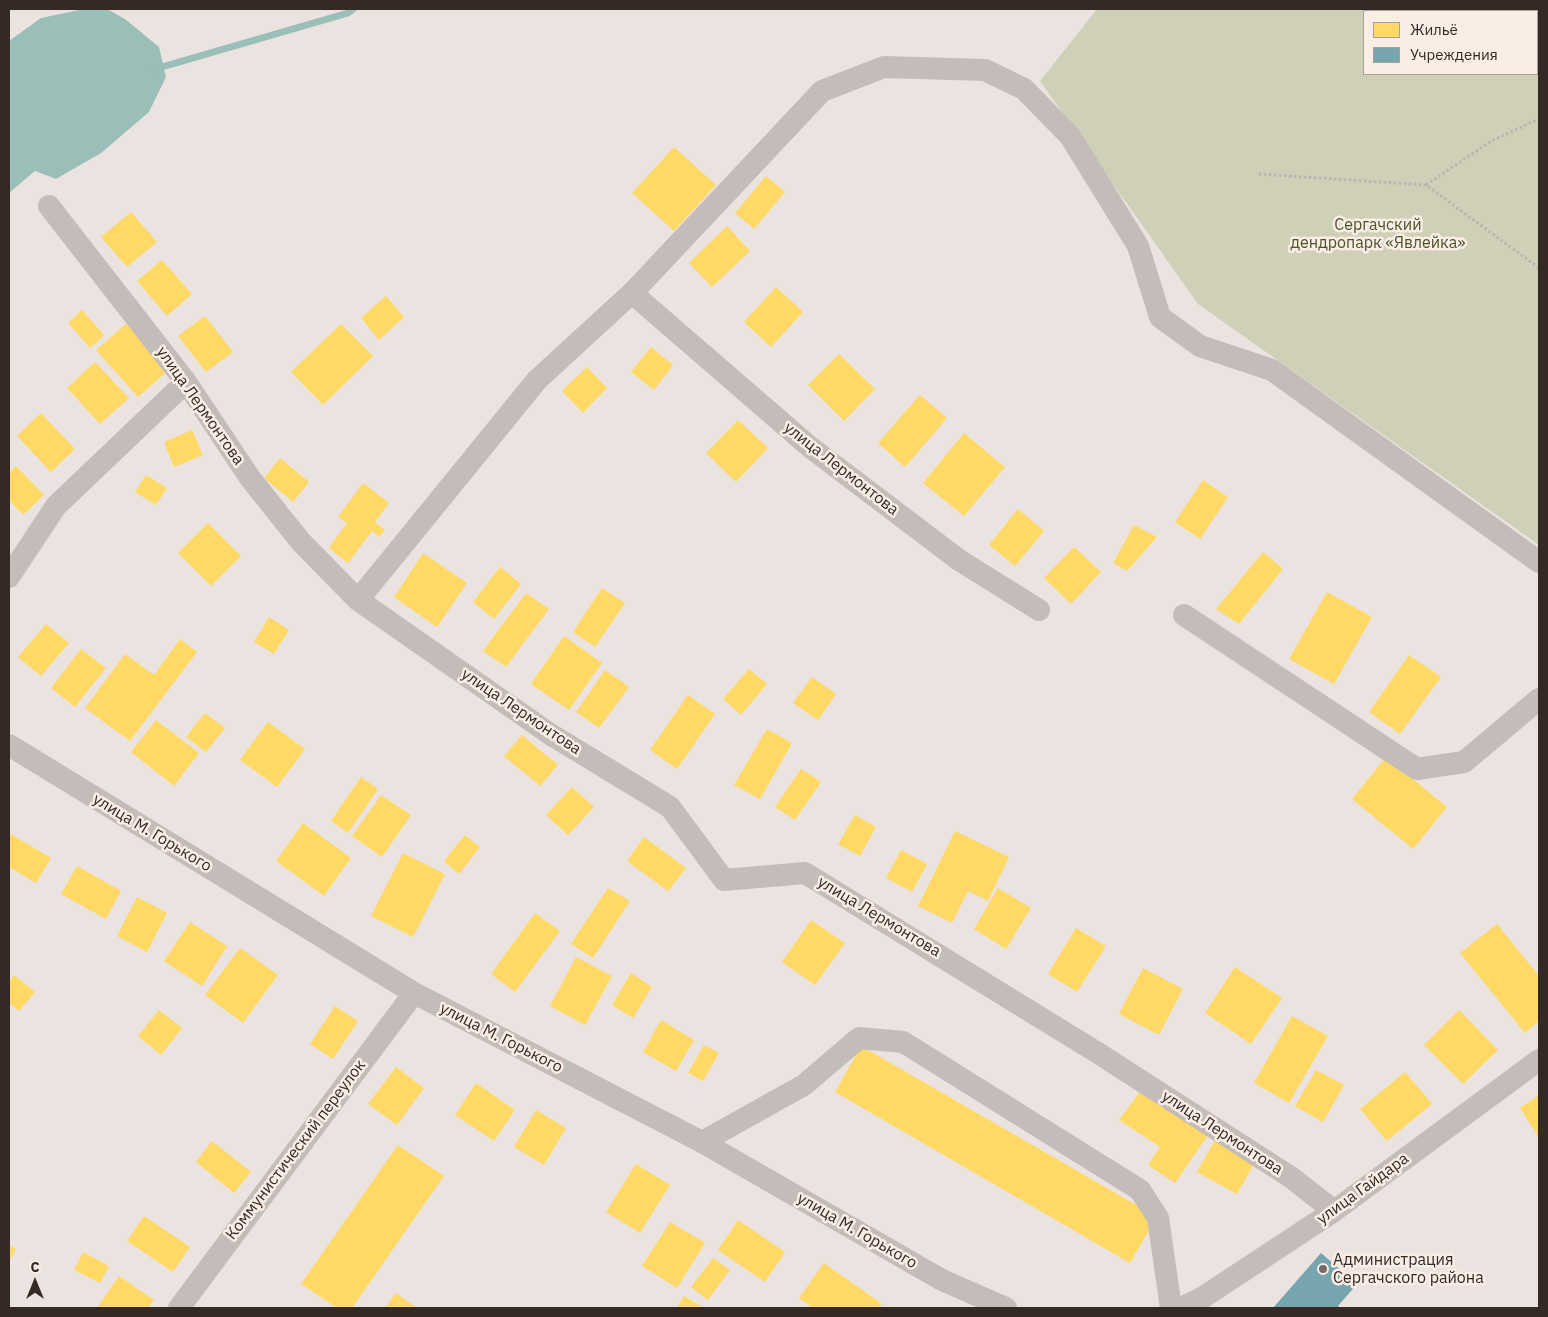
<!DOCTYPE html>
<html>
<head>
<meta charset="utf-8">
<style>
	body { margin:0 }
	#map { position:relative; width:1548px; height:1317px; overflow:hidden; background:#ebe3df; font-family:"IBM Plex Sans",sans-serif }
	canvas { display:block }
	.frame { position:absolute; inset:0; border:10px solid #352926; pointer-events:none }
	.legend { position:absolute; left:1363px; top:10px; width:175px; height:65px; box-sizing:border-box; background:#f9ede5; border:1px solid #ab9f99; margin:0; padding:6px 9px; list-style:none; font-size:15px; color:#352926 }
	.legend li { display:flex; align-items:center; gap:10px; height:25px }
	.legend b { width:25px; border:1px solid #ab9f99 }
	.north { position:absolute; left:10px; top:1257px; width:50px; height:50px; -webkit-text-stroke:4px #f9ede5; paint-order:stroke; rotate:0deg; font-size:14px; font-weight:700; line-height:20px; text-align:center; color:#352926 }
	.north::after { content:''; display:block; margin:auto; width:18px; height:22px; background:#352926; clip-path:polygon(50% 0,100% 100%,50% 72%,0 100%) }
</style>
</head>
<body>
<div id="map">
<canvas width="1548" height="1317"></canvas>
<div class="frame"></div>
<ul class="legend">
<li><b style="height:14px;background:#ffd966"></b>Жильё</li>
<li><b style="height:14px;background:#76a5af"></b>Учреждения</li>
</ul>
<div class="north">С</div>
</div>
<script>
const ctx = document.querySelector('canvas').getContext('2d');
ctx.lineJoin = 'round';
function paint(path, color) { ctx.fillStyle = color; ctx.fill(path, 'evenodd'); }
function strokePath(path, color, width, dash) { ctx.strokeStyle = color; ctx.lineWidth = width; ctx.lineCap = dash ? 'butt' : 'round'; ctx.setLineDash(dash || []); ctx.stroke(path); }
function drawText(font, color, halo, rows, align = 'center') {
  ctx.font = font + ' "IBM Plex Sans",sans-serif'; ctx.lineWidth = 5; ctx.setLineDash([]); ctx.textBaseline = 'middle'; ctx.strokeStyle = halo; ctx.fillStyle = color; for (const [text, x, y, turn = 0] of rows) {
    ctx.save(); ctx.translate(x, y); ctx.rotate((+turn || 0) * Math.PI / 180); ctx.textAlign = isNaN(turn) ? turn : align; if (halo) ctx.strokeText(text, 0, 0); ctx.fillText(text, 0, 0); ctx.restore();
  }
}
const green = new Path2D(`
	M1097,9H1539V545L1198,304L1040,81ZM1364,11H1537V74H1364Z`);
const water = new Path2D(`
	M84,9H107L125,19L159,47L166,77L149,112L101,153L56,179L35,171L9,193V41L41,18Z`);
const homes = new Path2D(`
	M674,147L716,185L674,231L632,193Z
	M766,176L785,192L754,229L735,213Z
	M131,212L157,242L127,267L101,237Z
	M727,226L750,251L712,287L689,263Z
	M162,260L192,294L167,316L137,281Z
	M776,287L803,312L771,347L744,322Z
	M386,296L404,317L379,340L361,318Z
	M82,310L104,335L90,348L68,323Z
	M205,316L233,352L206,372L178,336Z
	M127,323L169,370L138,397L96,350Z
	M341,324L373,356L323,405L291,372Z
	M651,347L673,365L654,390L631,372Z
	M839,354L875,389L844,421L808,385Z
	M95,362L129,398L100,424L67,388Z
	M587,367L607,388L583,413L562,391Z
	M920,395L947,418L905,467L878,443Z
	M41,413L75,449L51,472L17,436Z
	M738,420L768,448L736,482L706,453Z
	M192,430L203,455L174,467L164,442Z
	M964,433L1005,467L964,516L923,483Z
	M280,458L309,482L293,502L264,478Z
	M16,466L44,495L23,515L9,500V473Z
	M146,475L167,488L156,505L135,492Z
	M1203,480L1228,497L1200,539L1175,522Z
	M363,483L389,503L375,522L385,530L379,537L372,531L348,563L329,548L347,523L338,517Z
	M1018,509L1044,531L1015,566L989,545Z
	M208,523L241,556L211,586L178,553Z
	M1134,525L1157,537L1127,571L1113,563Z
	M1074,547L1101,572L1071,604L1044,578Z
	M1263,552L1283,569L1239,624L1216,609Z
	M423,553L467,583L437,627L394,597Z
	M500,567L521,584L494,619L473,602Z
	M602,588L625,603L595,647L573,632Z
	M1327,592L1372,617L1334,684L1289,659Z
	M526,593L549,609L506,667L483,651Z
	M269,617L289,630L274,654L254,642Z
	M46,624L69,643L41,676L18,657Z
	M564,636L602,663L569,710L531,684Z
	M180,639L197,652L130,741L85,708L125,654L154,675Z
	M81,649L106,668L75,707L51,688Z
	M1409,655L1441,677L1400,734L1369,712Z
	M749,669L767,684L741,715L723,699Z
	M605,670L629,687L599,728L576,712Z
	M812,677L836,694L818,720L793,703Z
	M688,695L715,714L677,769L650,750Z
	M205,713L225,728L206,752L186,737Z
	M156,720L199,753L174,786L131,752Z
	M268,722L305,749L277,787L240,760Z
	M767,729L792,743L760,799L734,785Z
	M522,735L558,765L540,786L504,756Z
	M1386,757L1447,807L1413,849L1352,799Z
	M801,769L821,782L795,820L775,807Z
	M361,777L378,789L348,833L331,821Z
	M572,787L594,807L568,835L546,815Z
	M381,795L411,815L382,857L352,836Z
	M855,815L876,827L860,856L838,844Z
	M303,823L351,858L324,896L276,861Z
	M955,831L1009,857L988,901L968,891L952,923L918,906Z
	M9,833L51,858L36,883L9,867Z
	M465,835L480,847L459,874L444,861Z
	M644,837L686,868L668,891L627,861Z
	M901,850L927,864L912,892L886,878Z
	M403,853L445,874L413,937L371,916Z
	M77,866L121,891L106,919L61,894Z
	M608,888L630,901L593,958L571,944Z
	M998,888L1031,908L1006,949L974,929Z
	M137,897L167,913L147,952L117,936Z
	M535,913L560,931L515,992L491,974Z
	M811,920L845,943L815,985L782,962Z
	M190,922L227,946L202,986L164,961Z
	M1497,924L1539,976V1021L1525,1033L1460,953Z
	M1076,928L1106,946L1077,992L1048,974Z
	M240,948L278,975L243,1023L205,995Z
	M576,957L612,976L585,1025L550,1006Z
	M1235,967L1282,998L1251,1044L1205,1013Z
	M1143,968L1183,989L1159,1035L1119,1014Z
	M631,973L652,987L633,1018L612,1005Z
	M14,975L35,992L19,1011L9,1003V982Z
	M335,1006L358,1021L333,1059L310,1044Z
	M159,1010L182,1028L161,1055L138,1036Z
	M1459,1010L1498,1050L1463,1084L1424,1045Z
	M1292,1016L1328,1036L1289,1103L1254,1083Z
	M661,1020L694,1040L676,1071L643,1052Z
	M704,1045L719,1053L703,1081L688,1073Z
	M861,1046L1157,1217L1130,1263L835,1092Z
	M396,1067L424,1088L397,1125L368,1104Z
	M1316,1070L1344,1085L1323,1122L1295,1106Z
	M1405,1072L1432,1104L1387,1141L1360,1109Z
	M476,1083L515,1110L494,1141L455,1115Z
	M1142,1089L1208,1135L1175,1183L1148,1165L1160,1147L1119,1120Z
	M1539,1095V1138L1520,1108Z
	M536,1110L566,1128L544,1165L514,1147Z
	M1215,1140L1255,1162L1237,1194L1197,1172Z
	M212,1141L251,1172L234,1193L196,1162Z
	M398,1145L444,1176L352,1308H337L301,1284Z
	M636,1164L670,1185L640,1233L606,1212Z
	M144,1216L190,1247L173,1272L127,1241Z
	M738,1220L785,1252L765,1282L718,1250Z
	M670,1222L705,1243L677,1288L642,1266Z
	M9,1245L16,1249L9,1262Z
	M83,1252L109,1266L100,1283L74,1270Z
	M713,1258L730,1270L708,1300L691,1287Z
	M824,1263L882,1304L878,1308H813L799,1298Z
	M119,1276L154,1300L148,1308H97Z
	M396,1293L417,1308H385Z
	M684,1296L704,1308H677Z`);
const public = new Path2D(`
	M1321,1253L1357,1284L1338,1306L1341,1308H1273Z`);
const stream = new Path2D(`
	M155,69L348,13L353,9`);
const path = new Path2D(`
	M1259,174L1426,185L1539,268
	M1426,185L1491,141L1539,119`);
const minor = new Path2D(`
	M49,206L186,382L250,478L301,542L358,600L550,734L670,807L724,880L805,873L1098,1053L1292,1178L1334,1211
	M632,293L810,447L959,560L1039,610
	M9,577L56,506L186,382
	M358,600L537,380L634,291L822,91L884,67L985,70L1024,89L1070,136L1138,246L1160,317L1200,346L1272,370L1539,562
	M1184,615L1417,769L1464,762L1539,699
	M9,745L414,993L702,1142L942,1280L1006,1308
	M702,1142L804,1085L859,1038L903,1042L1140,1190L1158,1218L1171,1308
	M179,1308L414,993
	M1181,1308L1202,1298L1334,1211L1539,1060`);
const markers = [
	[1323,1269,5,"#756a67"]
];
const parkNames = [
	["Сергачский",1378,225],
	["дендропарк «Явлейка»",1378,243]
];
const streetNames = [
	["улица Лермонтова",200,406,55],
	["улица Лермонтова",841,469,38],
	["улица Лермонтова",521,712,34],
	["улица М. Горького",152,833,31],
	["улица Лермонтова",879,917,31],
	["улица М. Горького",501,1038,27],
	["улица Лермонтова",1222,1133,33],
	["Коммунистический переулок",296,1150,-53],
	["улица Гайдара",1363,1189,-36],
	["улица М. Горького",857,1231,30]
];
const poiNames = [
	["Администрация",1333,1260],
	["Сергачского района",1333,1278]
];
paint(green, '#d0d0b8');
paint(water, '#9abeb8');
paint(homes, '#ffd966');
paint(public, '#76a5af');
strokePath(stream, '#9abeb8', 7);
strokePath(path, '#bdb4b0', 3, [2.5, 2.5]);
strokePath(minor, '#c4bcb8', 22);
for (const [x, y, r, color] of markers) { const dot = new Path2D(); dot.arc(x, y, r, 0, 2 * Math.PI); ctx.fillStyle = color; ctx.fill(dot); strokePath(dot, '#f9ede5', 2); }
drawText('16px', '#4a532a', '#f9ede5', parkNames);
drawText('16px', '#352926', '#f9ede5', streetNames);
drawText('16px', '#352926', '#f9ede5', poiNames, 'left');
</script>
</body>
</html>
